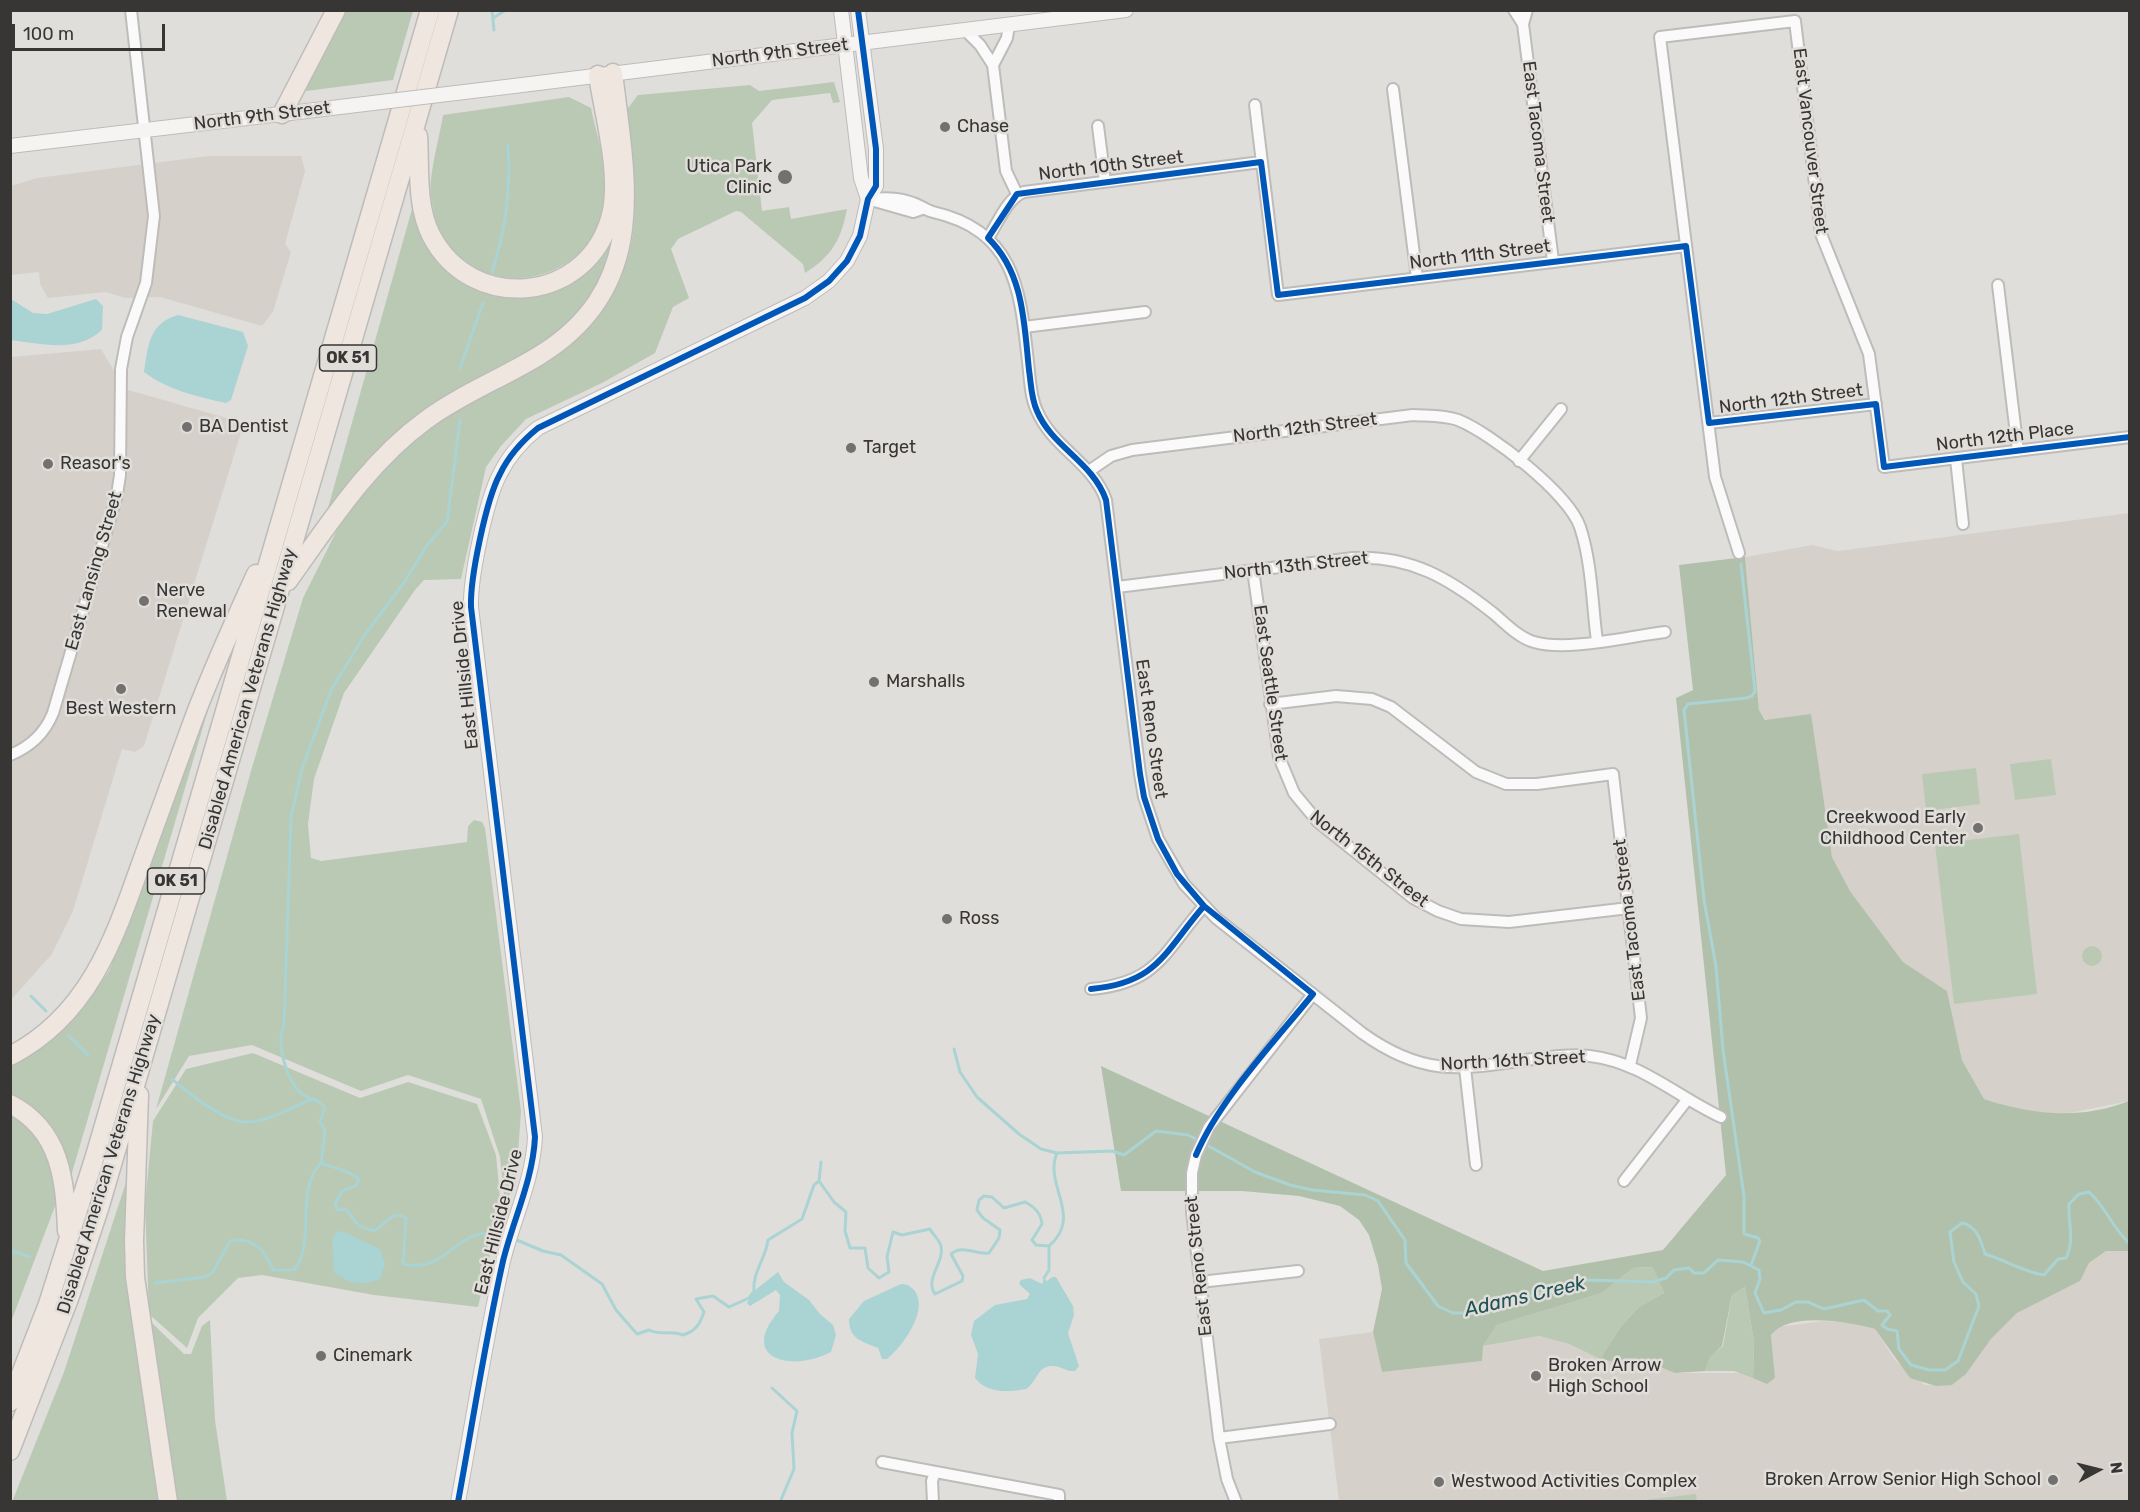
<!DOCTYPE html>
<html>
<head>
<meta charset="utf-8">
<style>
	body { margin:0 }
	#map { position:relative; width:2140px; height:1512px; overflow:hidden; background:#e0dedb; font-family:Rubik,sans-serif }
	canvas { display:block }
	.frame { position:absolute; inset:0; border:12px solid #373635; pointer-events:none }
	.north { position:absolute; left:2068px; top:1440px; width:60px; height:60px; -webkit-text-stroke:4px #e1deda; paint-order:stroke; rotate:83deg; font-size:16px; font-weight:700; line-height:24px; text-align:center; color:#373635 }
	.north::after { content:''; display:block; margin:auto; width:21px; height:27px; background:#373635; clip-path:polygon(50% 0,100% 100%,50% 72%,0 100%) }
	.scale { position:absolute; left:12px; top:24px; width:153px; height:27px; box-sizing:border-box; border:3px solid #373635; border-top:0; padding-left:8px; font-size:18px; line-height:21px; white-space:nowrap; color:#373635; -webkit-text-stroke:4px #e1deda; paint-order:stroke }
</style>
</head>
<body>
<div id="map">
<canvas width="2140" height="1512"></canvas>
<div class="frame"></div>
<div class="north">N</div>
<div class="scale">100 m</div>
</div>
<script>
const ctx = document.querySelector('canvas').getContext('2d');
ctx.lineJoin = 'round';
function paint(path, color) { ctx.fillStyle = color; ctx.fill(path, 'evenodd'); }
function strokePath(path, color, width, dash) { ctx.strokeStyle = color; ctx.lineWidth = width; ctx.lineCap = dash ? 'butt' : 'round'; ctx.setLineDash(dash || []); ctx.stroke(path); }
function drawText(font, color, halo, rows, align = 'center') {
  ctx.font = font + ' Rubik,sans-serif'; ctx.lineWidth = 5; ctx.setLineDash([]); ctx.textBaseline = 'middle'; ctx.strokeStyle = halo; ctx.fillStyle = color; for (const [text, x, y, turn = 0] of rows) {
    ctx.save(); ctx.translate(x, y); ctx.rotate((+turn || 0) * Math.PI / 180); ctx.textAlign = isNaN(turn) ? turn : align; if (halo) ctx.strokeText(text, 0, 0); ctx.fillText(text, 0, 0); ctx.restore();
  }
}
const built = new Path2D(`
	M208,156H301L305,171L285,244L291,252L273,312L262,326L160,297L125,298L106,292L48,298L40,284L39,272L11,275V186L37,178Z
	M101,349L125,389L244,423L144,746L135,752L122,749L73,911L52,954L11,1000V357Z
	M2129,513V1101L2065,1114L2021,1111L1984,1099L1962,1060L1947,991L1903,962L1850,891L1832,857L1821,799L1759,710L1745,557L1812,545L1838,551Z
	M2128,1250L2129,1501H1339L1319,1339L1373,1332L1382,1372L1481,1361L1483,1346L1539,1336L1569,1344L1600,1359L1626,1364L1645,1361L1675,1373H1741L1774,1367L1771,1335L1777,1327L1824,1321L1851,1323L1875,1329L1895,1360L1925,1385H1952L1966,1374L1991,1339L2017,1313L2080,1281L2089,1263L2106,1251Z`);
const green = new Path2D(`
	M346,11H413L393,80L306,91L313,72Z
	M834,82L840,102L833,103L830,93L772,100L752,123L762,211L789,207L791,219L847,209C841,240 832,256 805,273L803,264L741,212L736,211L678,239L671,249L689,298L673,307L655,353L602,383L526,419L501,446L486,467L461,579L424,580L415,590L344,693L314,779L308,824L311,858L321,861L467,842L468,826L474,820L482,822L485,828L521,1111L516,1182L505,1204L500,1157L481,1099L408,1075L361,1091L252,1045L189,1056L156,1109L253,764L303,598L340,524L372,481L401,449L600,311C606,301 614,290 619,280C645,229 633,166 625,112L638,95L750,85L759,91Z
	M569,97L591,108C597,138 610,172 605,202C595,270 516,301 462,259C458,256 452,252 448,248C438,235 433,212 431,196C428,178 440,135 443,115Z
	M416,195L466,281L559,285L622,200L601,284L565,332L470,387L326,515Z
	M215,686L71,1176C61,1141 46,1109 11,1095L10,1065L48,1042L78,1014L109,971Z
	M2051,759L2056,795L2015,800L2010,764Z
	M1976,768L1980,804L1926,811L1922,774Z
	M2019,834L2037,994L1954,1004L1935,844Z
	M2082 956a10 10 0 1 1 20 0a10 10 0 1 1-20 0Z
	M253,1053L360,1098L408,1082L477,1104L496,1155L501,1208L478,1307L374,1295L262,1275L238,1278L198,1318L187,1348L149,1314L145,1204L153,1121L186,1069Z
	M11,1113L23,1121L41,1143L55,1178L57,1201L11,1322Z
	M131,1167L130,1226L164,1501L12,1502L64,1372Z
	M1654,1267L1664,1293L1639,1307L1621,1326L1600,1359L1569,1344L1539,1336L1483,1346L1497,1325L1602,1293L1633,1268Z
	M1745,1287L1754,1342L1753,1378L1734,1371H1705L1708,1358L1723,1346L1732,1295Z
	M210,1320L215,1420L227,1501H178L150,1321L184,1354H191L202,1326Z
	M1696,1494L1697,1501H1636Z`);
const forest = new Path2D(`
	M1745,557L1759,710L1765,720L1811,714L1832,857L1850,891L1903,962L1947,991L1962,1060L1984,1099C2033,1115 2080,1120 2129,1101V1251H2106L2089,1263L2080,1281L2017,1313L1991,1339L1966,1374L1952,1385L1936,1386L1910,1378L1875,1329C1849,1322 1789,1311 1771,1335L1775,1378L1767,1384L1753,1378L1754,1342L1745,1287L1732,1295L1722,1346L1709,1358L1705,1371L1675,1373L1645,1361L1626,1364L1600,1359L1621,1326L1639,1307L1664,1293L1653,1267L1633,1268L1602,1293L1497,1325L1483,1346L1482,1361L1382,1372L1373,1332L1382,1289L1378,1265L1369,1235L1359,1220L1340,1206L1299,1196L1242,1191H1121L1101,1066L1543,1271L1663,1250L1726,1175L1676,698L1693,690L1679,565Z`);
const water = new Path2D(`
	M11,299L33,313L47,314L96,299L103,306L102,330C77,353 42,344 11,340Z
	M178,315L243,332L248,346L231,400L226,403C198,397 166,389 144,372C148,346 149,323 178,315Z
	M337,1231L344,1232L380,1249L385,1264L380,1279C361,1286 351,1285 334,1272L332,1240Z
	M778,1272L784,1282L809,1300L820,1314L833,1325L836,1335L831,1352C790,1373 738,1358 779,1311L780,1295L776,1290L750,1306L747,1303L754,1291Z
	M1052,1277H1056L1073,1306L1074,1315L1068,1333L1079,1366L1075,1371C1066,1372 1060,1365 1051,1366C1037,1367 1037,1382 1026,1389C1009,1392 987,1394 975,1378L978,1354L971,1335L974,1321L995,1305L1027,1299L1030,1294L1019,1284L1021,1280L1030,1278L1042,1284L1044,1278L1047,1281Z
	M901,1284C907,1284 910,1286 914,1290C930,1309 903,1346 887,1359H882L878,1348C861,1341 849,1339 849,1319L864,1301Z`);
const stream = new Path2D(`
	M492,10L494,30
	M493,18L506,10
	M492,272C506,227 511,192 508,145
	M460,368L483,303
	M1741,564L1755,691L1752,696L1746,698L1688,704L1684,710L1704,900L1716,966L1723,1050L1744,1196V1234L1758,1238L1760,1241L1751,1265
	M31,996L46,1011
	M69,1036L88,1055
	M954,1049L960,1072L977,1097L1019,1134L1041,1149L1057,1153
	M172,1079C188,1093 223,1121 245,1122C266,1123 293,1107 312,1099
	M1205,1144L1255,1172L1290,1185L1312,1190L1365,1195L1378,1201L1405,1240L1406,1263L1438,1306L1453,1313H1469L1516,1298L1535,1295L1586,1280L1653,1282L1666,1278L1674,1270L1689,1268L1694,1273H1704L1718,1260L1743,1262L1759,1270L1760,1279L1755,1293L1764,1313L1781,1310L1796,1302H1808L1824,1309L1864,1300L1878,1311H1887L1890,1315L1882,1325L1887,1329L1897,1331L1899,1349L1911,1365L1929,1370H1945L1958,1361L1979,1306L1976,1294L1963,1282L1954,1262L1950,1232L1962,1223C1977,1226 1981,1241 1985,1254C2005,1260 2024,1272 2044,1275L2058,1259L2066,1258C2075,1241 2068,1222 2069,1204L2079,1194L2089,1192C2106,1207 2113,1229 2130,1244
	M321,1163L325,1131L320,1121L325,1108C320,1099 308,1099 301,1093C286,1080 276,1043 284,1025L291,817L302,769L331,690L366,633L405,581L428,544L447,522L460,420
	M819,1181L821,1162
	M512,1238L543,1251L561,1255L602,1284L616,1310L637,1334L649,1330C661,1336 670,1330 683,1335C696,1331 700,1324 704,1312L696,1299L713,1296L729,1307L749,1298L754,1291C752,1273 766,1258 768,1240L802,1219L814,1185L819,1181L834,1202L846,1212L845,1231L850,1248H865L868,1268L879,1278L889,1272L887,1257L893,1232L902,1235L930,1229C933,1235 939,1239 941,1246C945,1262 924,1279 935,1294L962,1281L963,1276L951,1254C963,1244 976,1255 989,1253L999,1238L1000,1230L983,1218L977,1210L979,1200L984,1196L992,1197L1004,1208L1025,1202C1035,1207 1041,1213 1042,1224L1032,1240L1036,1245L1049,1246C1084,1216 1043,1185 1057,1153L1112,1151L1124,1155L1156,1131L1188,1135L1200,1141
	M10,1250L30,1257
	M1044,1278L1049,1270V1246
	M155,1283L205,1277L213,1272L230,1241C252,1236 266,1251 273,1270H294C317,1241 294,1190 321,1163C332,1167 352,1172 359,1179L357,1185L342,1191L335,1204L337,1210L346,1209L359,1226L374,1231C386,1225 391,1209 406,1218L403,1264C452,1275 455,1220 506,1236
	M772,1388L797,1411L792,1433L794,1469L780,1502`);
const street = new Path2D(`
	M1514,10L1523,24
	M1527,10L1523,24L1553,261
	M965,30L980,45L993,65L1006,171L1017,194
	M993,65L1007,38L1009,25
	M1393,89L1417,278
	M1255,105L1278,295L1686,246
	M1098,126L1105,181
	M868,199C883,198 898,197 913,203C920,205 925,210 933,212C1016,231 1020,290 1028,362C1030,378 1030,396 1037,411C1053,448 1093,463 1106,500L1140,774L1144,797L1158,839L1184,884L1216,918L1362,1033C1422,1076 1457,1070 1526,1060C1548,1057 1568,1054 1590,1056C1641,1062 1676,1096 1721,1117
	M871,200L913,212L922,209
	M988,238C998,223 1007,198 1024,192L1261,162
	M1998,285L2018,451
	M1024,327L1145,312
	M1709,423L1876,404
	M1956,459L1963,524
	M1519,461L1561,409
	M1089,471L1111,456L1132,450L1413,415C1429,416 1444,415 1458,420C1491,433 1569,494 1580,527C1592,563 1592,604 1597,641
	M1739,553L1715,477L1660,37L1795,21L1821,234L1869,354L1884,467L2130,437
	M1253,570L1279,757L1294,793L1318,822L1413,898L1438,911L1461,919L1509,922L1629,908
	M1117,587L1353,558C1411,555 1450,579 1493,613C1505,623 1519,638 1534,642C1567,652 1630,636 1665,632
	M1270,704L1336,696L1372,699L1391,707L1476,772L1506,784H1537L1613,774L1641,1018L1630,1065
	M10,755C30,747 45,733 53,713L117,495L120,475L121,369L127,337L146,283L154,216L131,10
	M1091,989C1158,983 1164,952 1204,906
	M1465,1068L1476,1165
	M1624,1181L1687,1100
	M1200,1282L1298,1271
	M1219,1438L1330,1424
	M882,1462L1059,1495V1502
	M933,1502L932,1481L935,1472
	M1236,1502L1227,1479L1219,1438L1192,1212V1173L1196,1155L1209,1127L1313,994`);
const secondary = new Path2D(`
	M841,10L861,178L868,199
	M514,86L1126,10
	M10,146L315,110
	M458,1502C473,1421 485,1341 503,1261C513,1220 533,1180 535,1137L471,607C470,578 486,500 500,474C509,455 522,441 538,428L805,298L829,281L847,261L860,236L868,199L876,186V149L858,10`);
const highway = new Path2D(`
	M282,114L336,10
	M418,136C420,167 416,206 431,235C472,315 589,303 611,215C621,174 604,116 598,75
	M288,581C329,524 368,462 426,420C461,394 503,378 540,355C651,286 626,181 613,73
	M10,1056C90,1015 115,937 143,858C159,815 174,772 190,729C209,676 233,625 256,574
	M139,1095L134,1241L135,1277L168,1502
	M10,1104C61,1130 65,1180 67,1231
	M10,1402L48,1304L95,1156L430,10
	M10,1451L70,1296L99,1209L449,10`);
const secondaryBridge = new Path2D(`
	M315,110L514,86`);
const cycleway = new Path2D(`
	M1091,989C1158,983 1164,952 1204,906
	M1196,1155C1219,1100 1275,1041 1313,994L1204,906L1177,874L1158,839L1144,797L1140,774L1106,500C1093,462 1052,447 1037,411C1031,398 1031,383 1029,370C1024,323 1024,273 988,238L1017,194L1261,162L1278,295L1686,246L1709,423L1876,404L1884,467L2130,437
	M458,1502C473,1421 485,1341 503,1261C513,1220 533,1180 535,1137L471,607C470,578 486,500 500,474C509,455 522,441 538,428L805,298L829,281L847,261L860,236L868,199L876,186V149L858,10`);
const markers = [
	[945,127,6,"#72716f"],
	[785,177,8,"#72716f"],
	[187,427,6,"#72716f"],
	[851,448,6,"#72716f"],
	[48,464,6,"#72716f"],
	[144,601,6,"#72716f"],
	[874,682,6,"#72716f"],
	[121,689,6,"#72716f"],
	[1978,828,6,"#72716f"],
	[947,919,6,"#72716f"],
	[321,1356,6,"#72716f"],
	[1536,1376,6,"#72716f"],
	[2053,1480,6,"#72716f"],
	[1439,1482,6,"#72716f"]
];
const shields = [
	[348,358,57],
	[176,881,57]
];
const shieldNames = [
	["OK 51",348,358],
	["OK 51",176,881]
];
const streetNames = [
	["North 9th Street",780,53,-7],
	["North 9th Street",262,116,-7],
	["East Vancouver Street",1810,141,83],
	["East Tacoma Street",1538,142,83],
	["North 10th Street",1111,166,-7],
	["North 11th Street",1480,255,-7],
	["North 12th Street",1791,399,-7],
	["North 12th Street",1305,428,-7],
	["North 12th Place",2005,437,-7],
	["North 13th Street",1296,566,-6],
	["East Lansing Street",94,571,-74],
	["East Hillside Drive",465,675,-96],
	["East Seattle Street",1270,683,82],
	["Disabled American Veterans Highway",248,699,-74],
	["East Reno Street",1151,729,82],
	["North 15th Street",1369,859,38],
	["East Tacoma Street",1630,920,-97],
	["North 16th Street",1513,1061,-3],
	["Disabled American Veterans Highway",109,1164,-73],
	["East Hillside Drive",499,1222,-76],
	["East Reno Street",1199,1266,-96]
];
const poiNames = [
	["Chase",957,127],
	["Utica Park",772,167,"right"],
	["Clinic",772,188,"right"],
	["BA Dentist",199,427],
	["Target",863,448],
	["Reasor's",60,464],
	["Nerve",156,591],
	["Renewal",156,612],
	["Marshalls",886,682],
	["Best Western",121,709,"center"],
	["Creekwood Early",1966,818,"right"],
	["Childhood Center",1966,839,"right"],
	["Ross",959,919],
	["Cinemark",333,1356],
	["Broken Arrow",1548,1366],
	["High School",1548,1387],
	["Broken Arrow Senior High School",2041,1480,"right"],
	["Westwood Activities Complex",1451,1482]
];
const waterNames = [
	["Adams Creek",1525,1297,-13]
];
paint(built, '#d5d1ca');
paint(green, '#bac9b4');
paint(forest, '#b1c0ab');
paint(water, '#aad3d3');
strokePath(stream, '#aad3d3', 3);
strokePath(street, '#bebcba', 14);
strokePath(secondary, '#bebcba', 16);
strokePath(highway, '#bdbcbb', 21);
strokePath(street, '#fafafa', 10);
strokePath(secondary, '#f6f4f2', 14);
strokePath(highway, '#eee6df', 18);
strokePath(secondaryBridge, '#bebcba', 16, []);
strokePath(secondaryBridge, '#f6f4f2', 14);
strokePath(cycleway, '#0057b8', 6);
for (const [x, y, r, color] of markers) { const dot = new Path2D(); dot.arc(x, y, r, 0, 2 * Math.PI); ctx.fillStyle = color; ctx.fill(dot); strokePath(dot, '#e1deda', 2); }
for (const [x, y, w] of shields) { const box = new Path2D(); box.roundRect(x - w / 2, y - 13, w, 26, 4.5); ctx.fillStyle = '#e1deda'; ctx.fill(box); strokePath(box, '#373635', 1.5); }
drawText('bold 16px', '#373635', null, shieldNames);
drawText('18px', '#373635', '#e1deda', streetNames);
drawText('18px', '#373635', '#e1deda', poiNames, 'left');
drawText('italic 20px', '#205355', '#e1deda', waterNames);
</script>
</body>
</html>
